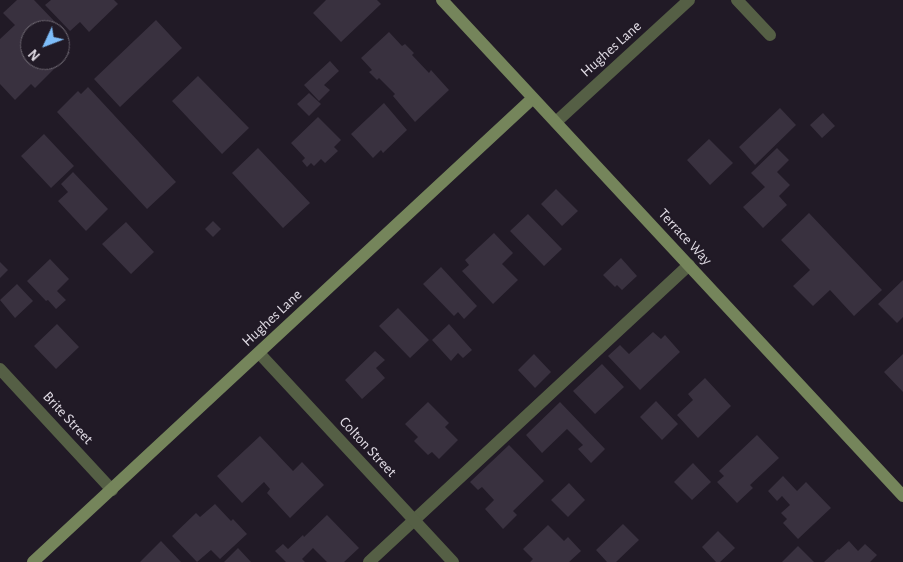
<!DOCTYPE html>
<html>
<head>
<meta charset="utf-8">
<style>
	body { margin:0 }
	#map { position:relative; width:903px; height:562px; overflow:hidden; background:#211a26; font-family:"Alegreya Sans",sans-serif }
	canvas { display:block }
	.north { position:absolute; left:20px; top:20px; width:50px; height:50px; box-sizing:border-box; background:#211a26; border:1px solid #6e6872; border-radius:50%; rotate:227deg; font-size:14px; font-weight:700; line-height:20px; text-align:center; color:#e1dce5 }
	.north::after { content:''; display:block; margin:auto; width:18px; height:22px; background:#7ebdf9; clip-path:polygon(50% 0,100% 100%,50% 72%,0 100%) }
</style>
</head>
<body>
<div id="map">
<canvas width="903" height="562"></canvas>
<div class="north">N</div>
</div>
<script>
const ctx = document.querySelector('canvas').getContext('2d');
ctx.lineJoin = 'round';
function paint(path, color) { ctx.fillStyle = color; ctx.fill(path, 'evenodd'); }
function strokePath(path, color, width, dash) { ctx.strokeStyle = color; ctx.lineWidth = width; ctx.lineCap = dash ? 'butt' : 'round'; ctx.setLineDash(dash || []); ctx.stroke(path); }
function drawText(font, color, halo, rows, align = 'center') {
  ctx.font = font + ' "Alegreya Sans",sans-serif'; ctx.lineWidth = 4; ctx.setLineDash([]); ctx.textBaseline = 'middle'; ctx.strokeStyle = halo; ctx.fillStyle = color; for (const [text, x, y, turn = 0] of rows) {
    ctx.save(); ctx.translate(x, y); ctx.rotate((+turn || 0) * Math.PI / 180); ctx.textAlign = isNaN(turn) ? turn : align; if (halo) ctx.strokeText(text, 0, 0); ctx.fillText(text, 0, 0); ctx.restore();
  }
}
const building = new Path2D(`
	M17,0H34L58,25L53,30H30V60H60V37L69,46L66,48L70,53L35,88L31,84L15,100L0,84V39L15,25L3,13Z
	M51,0H114L118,4L89,32L80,22L70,31L45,5Z
	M326,0H377L381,4L341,42L313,13Z
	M156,20L182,48L120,107L94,79Z
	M389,32L402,46L405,44L414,53L412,55L429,73L431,70L449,90L415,122L393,96L395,94L379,78L377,80L369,72L372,70L361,58Z
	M330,61L339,71L324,85L330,90L319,101L304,85Z
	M198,76L249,128L222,154L172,101Z
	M88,87L176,182L147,209L57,112L78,91L81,94Z
	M309,93L321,104L309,116L297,104Z
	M384,103L407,130L383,153L381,150L373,158L351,134Z
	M780,108L796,125L755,165L739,147Z
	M823,113L835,126L822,138L810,125Z
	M318,117L341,140L334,147L338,151L325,163L321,159L314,166L311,163L307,167L302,161L305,158L291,143Z
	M44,134L74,166L51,188L21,156Z
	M709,139L733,163L710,185L687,160Z
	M258,148L310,203L283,228L232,173Z
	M777,148L789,160L777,172L790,185L779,196L787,205L763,228L743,207L765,187L751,173Z
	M73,172L108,209L86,231L58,201L68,192L61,184Z
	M556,189L578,211L562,226L541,204Z
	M809,213L882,290L854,316L830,290L813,306L793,286L810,270L781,240Z
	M528,214L562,249L544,266L510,231Z
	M213,221L221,229L213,237L205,229Z
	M126,222L154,252L131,274L102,244Z
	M494,233L513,253L502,264L518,280L493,304L462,271L469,265L465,260Z
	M621,258L637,276L622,290L617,285L615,287L603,275Z
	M50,259L69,279L57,291L66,300L56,309L48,300L46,301L27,281Z
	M0,262L8,270L0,278Z
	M441,267L477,306L464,319L458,312L454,316L423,284Z
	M903,280V317L897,323L878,304Z
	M17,284L33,301L15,318L0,300Z
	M398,308L429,340L410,358L379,326Z
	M57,324L79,347L56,369L34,346Z
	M449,324L472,350L463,358L458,353L451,361L432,340Z
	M653,332L661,339L665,335L680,352L640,390L608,356L620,345L629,354Z
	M375,351L385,360L376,368L385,378L362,399L345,380Z
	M534,354L551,372L535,388L518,370Z
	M903,354V392L884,372Z
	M602,364L624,387L595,414L573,391Z
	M705,378L731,406L698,438L677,415L693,400L688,394Z
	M656,401L678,424L662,440L640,417Z
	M428,402L449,423L445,427L458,440L439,459L432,452L428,455L414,441L418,437L405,424Z
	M560,402L605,449L591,463L578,449L583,445L567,429L542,453L526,435Z
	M757,435L779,458L750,485L753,488L737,503L717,482L724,476L719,471Z
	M260,436L293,471L302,462L324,485L290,518L267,493L270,489L264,482L242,503L217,476Z
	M509,445L544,481L513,511L517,515L503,529L485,509L494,500L482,487L478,490L470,482Z
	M693,463L711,482L692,500L674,482Z
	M783,476L797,491L806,482L831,508L798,539L783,523L787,519L781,513L790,505L782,496L777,501L768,491Z
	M569,483L585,500L568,517L551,500Z
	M215,504L231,521L233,519L247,534L220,559L211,550L197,562L172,536L196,513L200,517Z
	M327,515L359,548L344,562H327L313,548L302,559L305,562H286L275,551L283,544L288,549L303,535L304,537Z
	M623,524L639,540L616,562H607L596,550Z
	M548,525L564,541L568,537L581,551L569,562H530L533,559L523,549Z
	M718,531L735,548L720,562H716L702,547Z
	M161,541L181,562H140Z
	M849,541L858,551L865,544L877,555L870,562H824L838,549L839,550Z
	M798,546L814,562H782Z
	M238,548L251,562H224Z`);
const lane = new Path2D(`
	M737,0L770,35
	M369,562L689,265`);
const street = new Path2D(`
	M556,122L689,0
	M259,353L453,562
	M0,369L112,490`);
const secondary = new Path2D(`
	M442,0L903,496
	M33,562L533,98`);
const streetNames = [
	["Hughes Lane",611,49,-42],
	["Terrace Way",685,237,47],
	["Hughes Lane",272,318,-43],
	["Brite Street",68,418,47],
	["Colton Street",368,447,47]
];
paint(building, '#39313f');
strokePath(lane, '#555f45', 12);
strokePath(street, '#555f45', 12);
strokePath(secondary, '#75855b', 12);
drawText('15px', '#e1dce5', '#211a26', streetNames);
</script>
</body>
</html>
